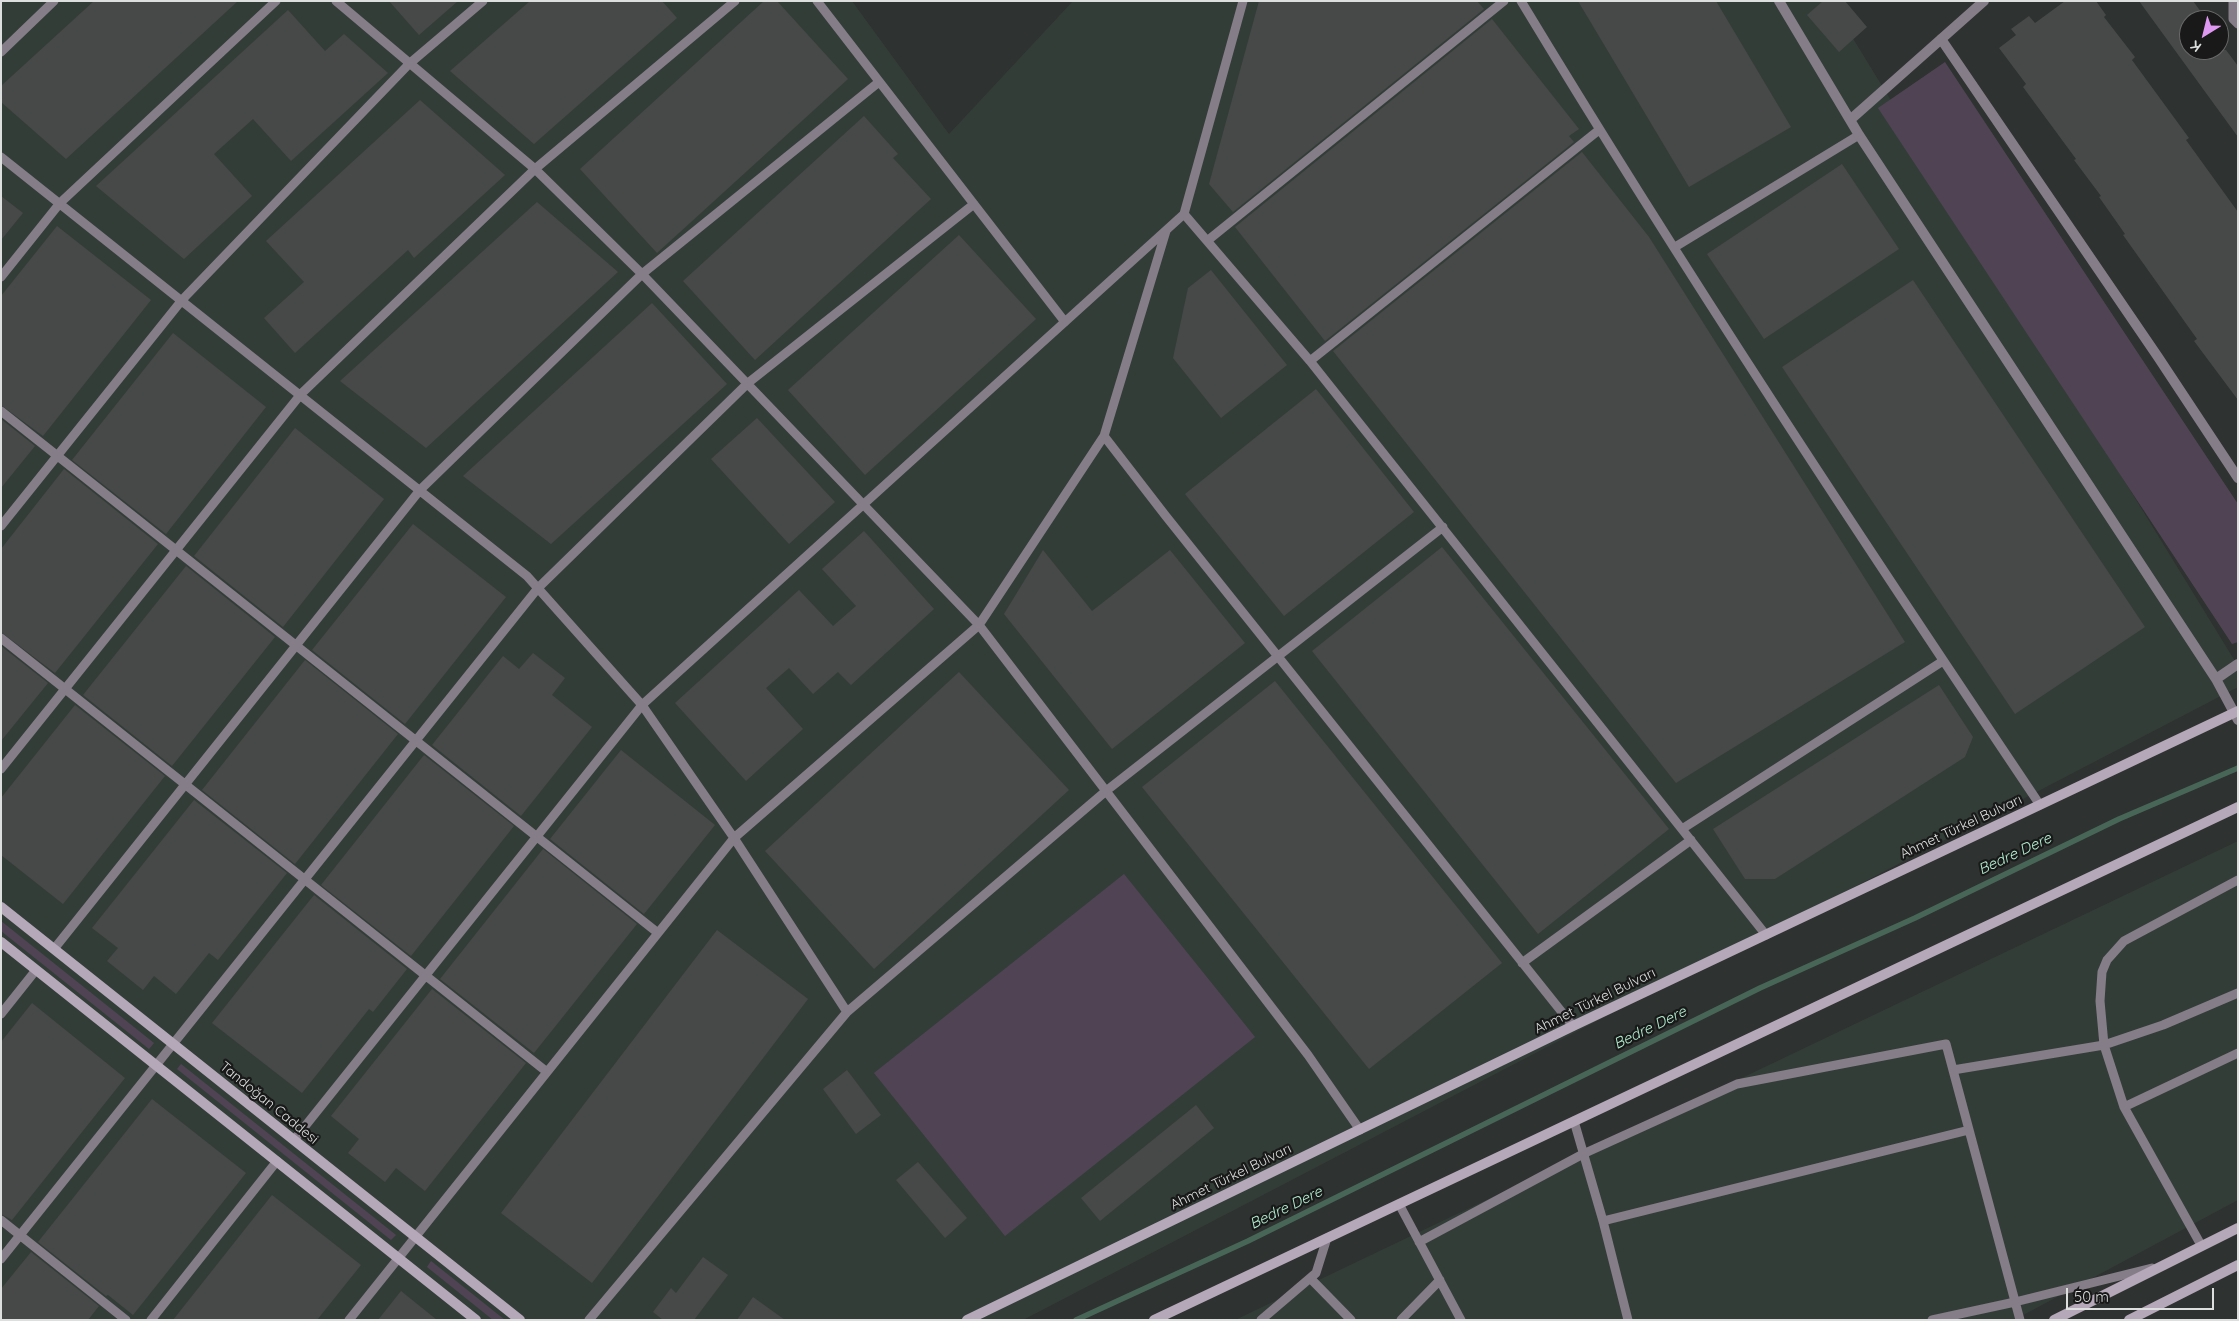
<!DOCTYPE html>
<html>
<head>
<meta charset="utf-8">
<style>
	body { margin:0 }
	#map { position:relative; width:2239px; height:1321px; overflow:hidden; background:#2e3230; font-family:Quicksand,sans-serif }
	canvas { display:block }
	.frame { position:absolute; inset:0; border:2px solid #dddfde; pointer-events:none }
	.north { position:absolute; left:2179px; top:10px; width:50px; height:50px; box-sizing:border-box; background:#181918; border:1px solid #676867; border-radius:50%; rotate:216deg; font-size:14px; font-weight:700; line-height:20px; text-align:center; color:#dddfde }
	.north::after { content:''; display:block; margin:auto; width:18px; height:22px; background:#df98f1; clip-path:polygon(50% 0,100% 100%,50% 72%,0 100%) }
	.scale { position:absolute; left:2066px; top:1288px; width:148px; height:22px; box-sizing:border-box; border:2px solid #dddfde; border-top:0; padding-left:6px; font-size:15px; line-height:18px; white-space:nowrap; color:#dddfde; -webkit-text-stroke:4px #181918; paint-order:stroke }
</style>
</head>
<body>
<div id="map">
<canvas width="2239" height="1321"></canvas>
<div class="frame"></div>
<div class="north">K</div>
<div class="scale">50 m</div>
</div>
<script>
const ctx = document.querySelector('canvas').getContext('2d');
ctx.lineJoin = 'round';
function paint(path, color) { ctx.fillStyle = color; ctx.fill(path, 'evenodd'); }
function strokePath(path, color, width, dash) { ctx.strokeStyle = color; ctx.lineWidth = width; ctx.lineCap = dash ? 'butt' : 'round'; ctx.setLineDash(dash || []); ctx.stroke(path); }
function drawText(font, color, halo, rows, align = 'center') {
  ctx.font = font + ' Quicksand,sans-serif'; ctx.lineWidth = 4.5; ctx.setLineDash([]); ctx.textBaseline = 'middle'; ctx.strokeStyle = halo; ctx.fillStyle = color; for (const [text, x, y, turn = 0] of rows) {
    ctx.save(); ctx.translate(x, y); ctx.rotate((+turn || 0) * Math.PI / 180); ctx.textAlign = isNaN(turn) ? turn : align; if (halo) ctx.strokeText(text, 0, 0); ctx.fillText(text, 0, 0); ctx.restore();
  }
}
const built = new Path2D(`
	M1,1H852L949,134L1073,1H1830L2238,666V687L1023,1320H1Z
	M2238,841V1200L2014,1320H1235Z`);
const green = new Path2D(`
	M1945,62L2238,504V642L2232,644L1878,108Z
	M1124,874L1255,1037L1005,1236L874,1073Z
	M1,921L154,1043L149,1049L1,931Z
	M181,1064L396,1235L391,1240L177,1069Z
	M431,1261L505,1320H493L427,1267Z`);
const stream = new Path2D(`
	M1076,1320L1248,1241L1760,988L1915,918L2119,819L2238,768`);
const building = new Path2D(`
	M94,1H238L66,159L1,102V86Z
	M389,1H458L419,35Z
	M530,1H662L677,18L534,144L450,71Z
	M764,1H777L848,79L657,253L580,169Z
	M1259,1H1477L1484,9L1233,212L1209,184Z
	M1578,1H1716L1791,127L1689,187Z
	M1823,1H1845L1867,27L1839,52L1807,15Z
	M2065,1H2096L2106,15L2104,17L2135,57L2132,60L2189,138L2186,140L2238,212V400L2194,341L2197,339L2123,235L2125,234L2099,197L2101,196L2074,160L2076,159L2023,87L2026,84L1999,48L2016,35L2011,29L2029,16L2035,23Z
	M2139,1H2193L2207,20H2189V50H2226L2238,66V137Z
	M288,10L325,51L344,34L388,73L291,161L253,119L214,154L252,196L184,259L96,186Z
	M1492,19L1579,129L1569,136L1574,142L1325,341L1235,227Z
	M420,100L505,175L414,258L408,250L295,353L264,318L304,282L266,241Z
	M864,116L898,154L893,158L931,199L755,360L683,281Z
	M1582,152L1649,237L1905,642L1676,783L1333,351Z
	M1842,164L1899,249L1764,339L1707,254Z
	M1,196L23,213L1,240Z
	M537,202L618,272L426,448L340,381Z
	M57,226L151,300L43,436L1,405V296Z
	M959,235L1036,319L865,475L788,390Z
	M1211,270L1287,365L1221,418L1173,358L1188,288Z
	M1913,280L2145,627L2015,714L1782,367Z
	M652,303L727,384L551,544L463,476Z
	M173,333L266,407L166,534L72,460Z
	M1316,389L1414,512L1284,616L1185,494Z
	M757,418L835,502L789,544L711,459Z
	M1,419L35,446L1,488Z
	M295,428L384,499L283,627L194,556Z
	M64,469L158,544L55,673L1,632V549Z
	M413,524L506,597L405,724L312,650Z
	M864,531L934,609L851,685L838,672L813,694L789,668L766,688L803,729L746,781L675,703L799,590L833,626L856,606L822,569Z
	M1442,547L1669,829L1538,934L1312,651Z
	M1043,550L1092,611L1170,550L1245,643L1112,749L1004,614Z
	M186,566L275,637L172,766L83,695Z
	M1,646L48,683L1,741Z
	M533,653L565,678L552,695L592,727L521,816L432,745L503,656L519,669Z
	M305,660L398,734L295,864L202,790Z
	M959,672L1069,790L874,969L765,851Z
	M1275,681L1502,963L1369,1069L1142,787Z
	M1939,685L1973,737L1965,757L1775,879H1745L1713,829Z
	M75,705L165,776L63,904L1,855V798Z
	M621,750L715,825L644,914L550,839Z
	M424,755L514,826L411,956L321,885Z
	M194,800L287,873L218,960L209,953L176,994L154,976L143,990L107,961L118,948L92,928Z
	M543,849L637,924L534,1053L440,979Z
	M314,895L407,969L373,1012L369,1009L302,1093L212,1023Z
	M717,930L808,999L592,1283L501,1213Z
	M432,989L526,1063L425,1191L396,1168L385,1182L348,1153L359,1139L331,1116Z
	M32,1003L125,1078L12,1220L1,1214V1042Z
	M847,1070L881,1115L856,1134L823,1089Z
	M152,1099L246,1173L133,1315L108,1295L106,1296L38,1242Z
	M1196,1105L1214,1128L1100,1221L1081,1198Z
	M918,1162L967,1218L945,1238L896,1180Z
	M272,1195L361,1265L317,1320H173Z
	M31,1252L99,1306L88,1320H1V1289Z
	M703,1257L728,1275L694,1320H663L653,1312L671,1288L676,1293Z
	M401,1291L437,1320H378Z
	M753,1297L785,1320H737Z`);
const lane = new Path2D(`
	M336,1L535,169L642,274L979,625L1308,1055L1360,1130
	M817,1L1065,322
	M1521,1C1686,274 1862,540 2040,805
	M2233,1V19L2238,24
	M1,52L54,1
	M1,157L527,576L642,705L734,838L847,1012L589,1320
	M1184,214L1310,361L1766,935
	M1207,241L1504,1
	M1675,247L1859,135
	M1,277L60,203L276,1
	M1310,361L1599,130
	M1,411L658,933
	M1104,436L1165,515L1573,1026
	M1,526L182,300L409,64L483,1
	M1,638L547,1072
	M1,769L301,394L535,169L735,1
	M1682,829L1943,661
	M54,949L420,490L642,274L879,82
	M1522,963L1691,840
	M847,1012L1106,791L1443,527
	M1,1014L36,970
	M1953,1070L2104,1045L2163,1025L2238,993
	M2124,1107L2238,1053
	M1574,1121L1603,1221L1628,1320
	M294,1140L642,705L1184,214L1243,1
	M1399,1204L1461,1320
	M1,1220L126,1320
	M1603,1221L1969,1130
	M1419,1242L1583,1154L1737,1084L1946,1044L2020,1320
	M2201,1245L2124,1107L2104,1045L2100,1001L2102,972L2107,960L2124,941L2238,880
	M1,1259L538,588L748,383L974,204
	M1310,1278L1351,1320
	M151,1320L277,1161
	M349,1320L734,838L979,625L1104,436L1166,231
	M1261,1320L1316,1273L1327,1238
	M1401,1320L1440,1280
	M1932,1320L2015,1302L2152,1268`);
const street = new Path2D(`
	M1779,1L1859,135L2216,679L2238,720
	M1941,39L2158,357L2238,478
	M1850,120L1984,1
	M2216,679L2238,664`);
const secondary = new Path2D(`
	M1,907L520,1320
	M1,942L476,1320
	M967,1320L1573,1026L2238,711
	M1154,1320L2238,807
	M2054,1320L2238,1228
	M2129,1320L2238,1265`);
const streetNames = [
	["Ahmet Türkel Bulvarı",1961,827,-25],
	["Ahmet Türkel Bulvarı",1595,1001,-26],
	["Tandoğan Caddesi",269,1103,39],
	["Ahmet Türkel Bulvarı",1231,1177,-26]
];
const waterNames = [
	["Bedre Dere",2015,854,-25],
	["Bedre Dere",1650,1028,-26],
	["Bedre Dere",1286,1208,-26]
];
paint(built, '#333d38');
paint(green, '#504454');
strokePath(stream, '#486658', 5.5);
paint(building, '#464947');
strokePath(lane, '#857d88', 9);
strokePath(street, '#857d88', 10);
strokePath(secondary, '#b5a8b9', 10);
drawText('14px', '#dddfde', '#181918', streetNames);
drawText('italic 15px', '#b3efd2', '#181918', waterNames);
</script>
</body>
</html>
